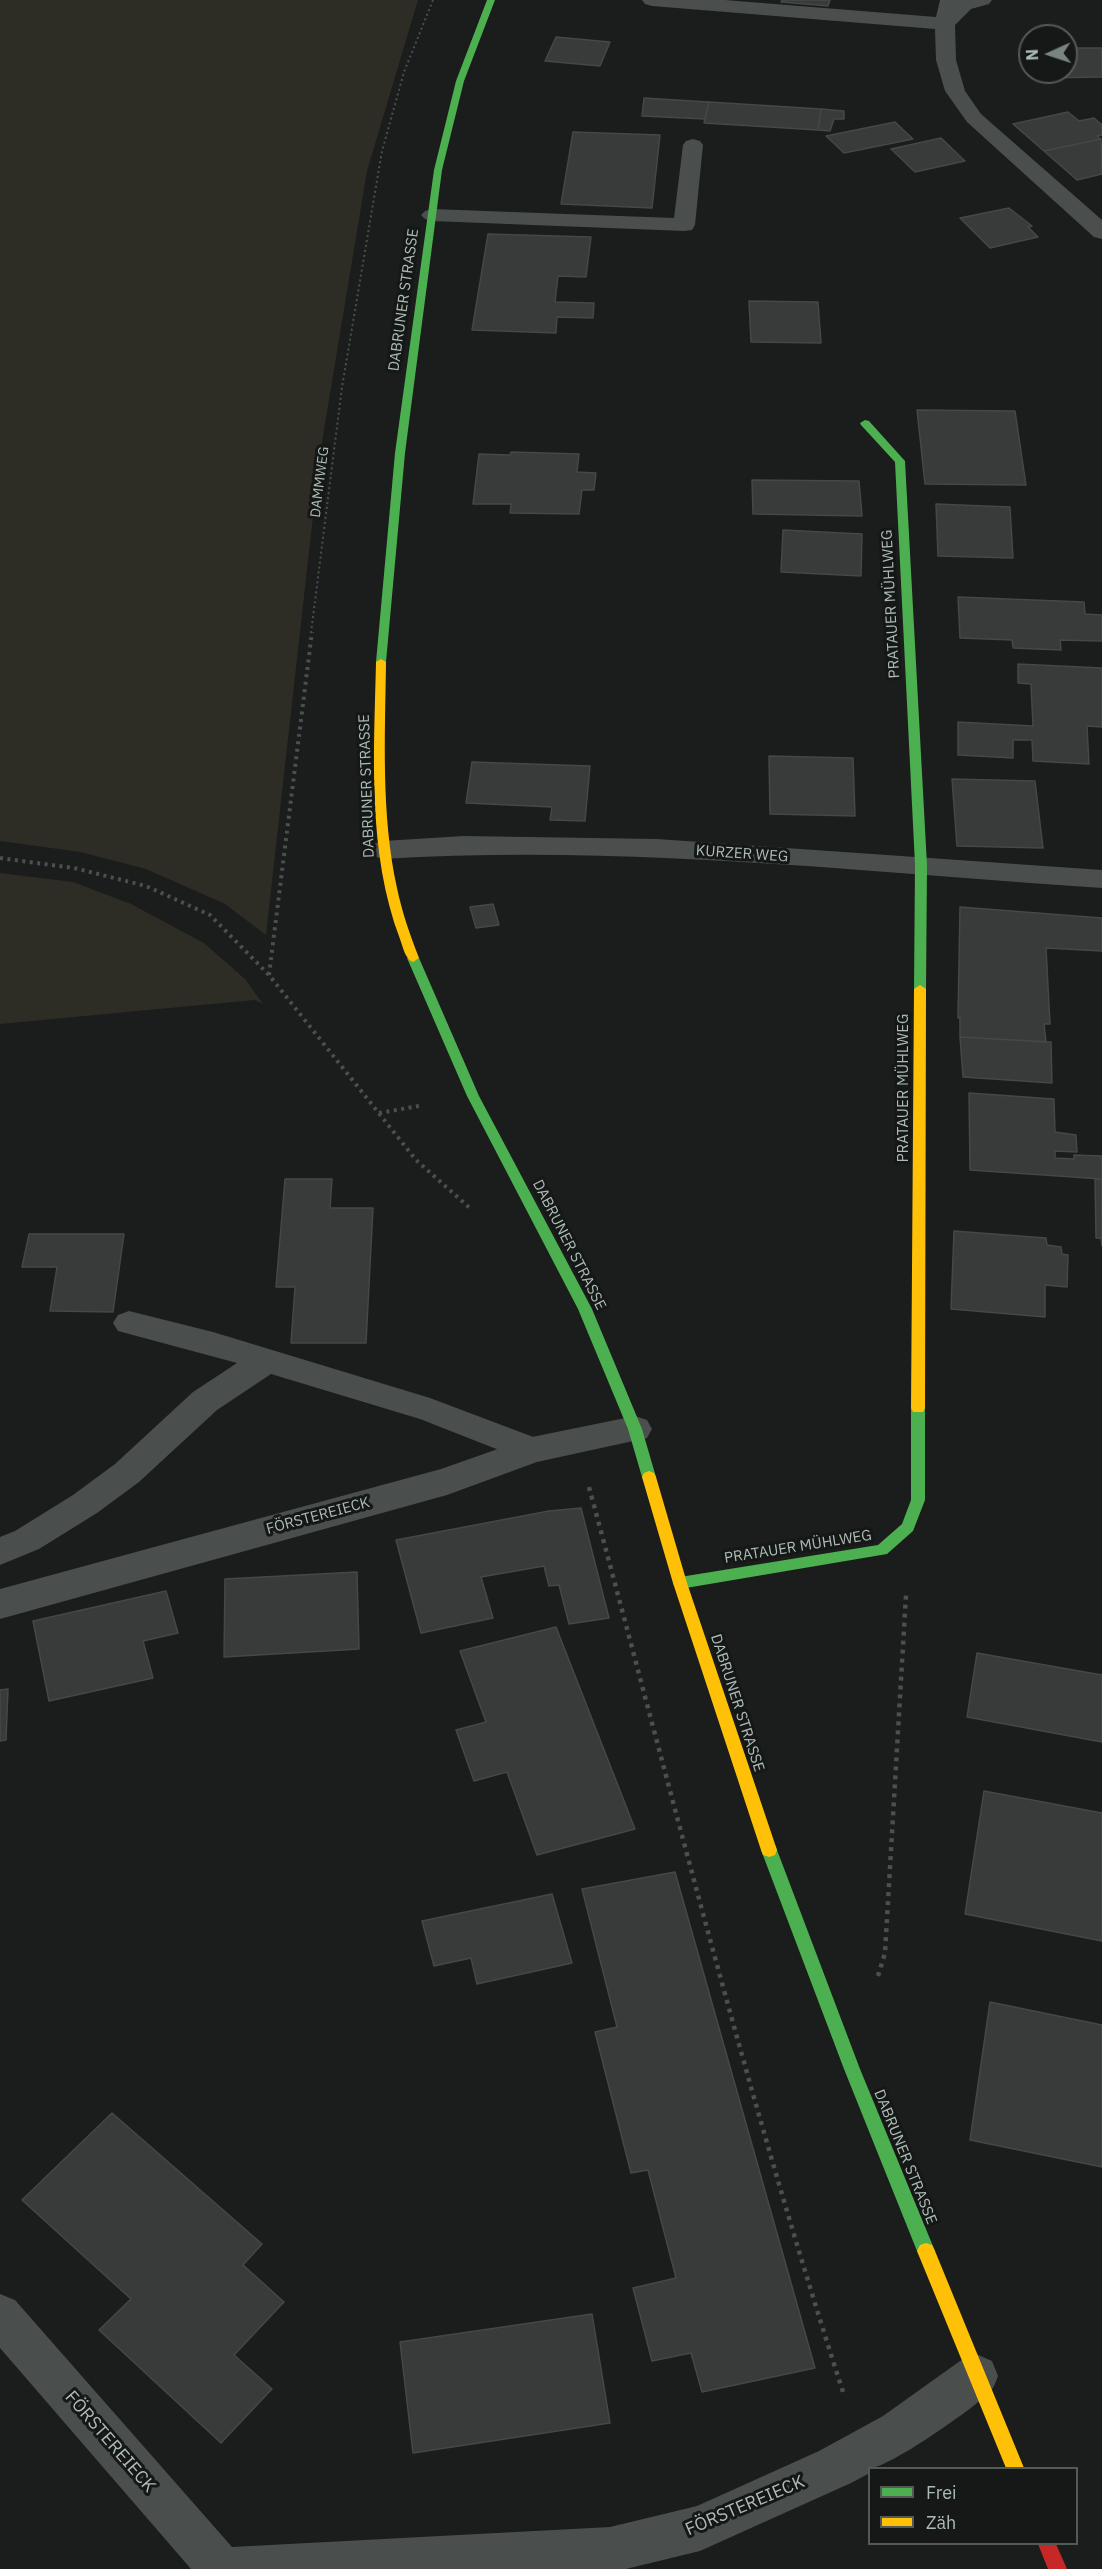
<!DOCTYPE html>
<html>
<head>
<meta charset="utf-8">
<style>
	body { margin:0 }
	#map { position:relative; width:1102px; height:2569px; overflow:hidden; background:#1b1c1c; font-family:"IBM Plex Sans",sans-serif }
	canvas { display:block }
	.legend { position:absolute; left:868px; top:2467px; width:210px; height:78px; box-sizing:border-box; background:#151817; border:2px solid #525a56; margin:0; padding:8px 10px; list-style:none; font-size:18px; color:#adbcb5 }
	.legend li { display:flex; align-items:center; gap:12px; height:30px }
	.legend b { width:30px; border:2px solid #525a56 }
	.north { position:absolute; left:1018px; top:24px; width:60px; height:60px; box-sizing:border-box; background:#151817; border:2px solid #525a56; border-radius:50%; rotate:267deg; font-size:16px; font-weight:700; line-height:24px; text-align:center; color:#adbcb5 }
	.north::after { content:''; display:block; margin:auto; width:21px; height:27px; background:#7a847f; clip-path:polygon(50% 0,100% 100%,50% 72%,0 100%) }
</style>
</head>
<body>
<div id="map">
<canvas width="1102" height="2569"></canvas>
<ul class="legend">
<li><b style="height:8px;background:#4caf50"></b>Frei</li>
<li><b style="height:8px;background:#ffc107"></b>Zäh</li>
</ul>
<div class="north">N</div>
</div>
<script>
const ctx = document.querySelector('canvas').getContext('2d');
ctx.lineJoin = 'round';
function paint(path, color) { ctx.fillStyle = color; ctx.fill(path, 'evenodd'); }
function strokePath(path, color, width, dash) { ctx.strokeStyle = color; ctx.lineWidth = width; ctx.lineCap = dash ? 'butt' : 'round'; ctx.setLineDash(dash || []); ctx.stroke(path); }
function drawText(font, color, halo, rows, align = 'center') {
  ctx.font = font + ' "IBM Plex Sans",sans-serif'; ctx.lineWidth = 6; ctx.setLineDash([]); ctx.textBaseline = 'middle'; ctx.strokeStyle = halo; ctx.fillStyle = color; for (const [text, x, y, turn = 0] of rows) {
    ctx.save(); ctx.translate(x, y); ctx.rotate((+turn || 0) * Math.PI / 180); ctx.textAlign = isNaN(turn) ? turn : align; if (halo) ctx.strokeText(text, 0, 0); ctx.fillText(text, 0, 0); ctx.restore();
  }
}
const green = new Path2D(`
	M0,0H418L367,171L320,454L266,935L225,904L146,869L80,852L0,841Z
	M0,873L73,882L131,904L204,943L245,979L263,1004L255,1000L0,1024Z`);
const building = new Path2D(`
	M782,0H830L828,6L781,2Z
	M556,37L610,42L600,66L545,61Z
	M1066,48H1102V77L1039,78L1037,72H1066Z
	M644,98L709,102L705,119L642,116Z
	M709,102L821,109L818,130L704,123Z
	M821,109L844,111V119H834L830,131L818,130Z
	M1068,112L1079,121L1094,118L1102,125V135L1097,136L1101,139L1044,151L1013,124Z
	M895,122L913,139L844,153L826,136Z
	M573,132L660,135L652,208L561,204Z
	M941,138L965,161L915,172L891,149Z
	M1101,139L1102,174L1077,180L1044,151Z
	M1009,208L1032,226L1028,227L1038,237L990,248L960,218Z
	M488,234L591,237L586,277L558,276L555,302L594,303L593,318L557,317L556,333L472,330Z
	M749,301L818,302L821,343L751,342Z
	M917,410L1015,411L1026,485L925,484Z
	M511,452L579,454L577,472L596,473L594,490H582L579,514L510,513L511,504H473L479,454L510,455Z
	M752,480L859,481L862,516L753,514Z
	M936,504L1010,507L1013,558L938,556Z
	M783,530L862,534L861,576L781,572Z
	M958,597L1084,602L1085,614L1102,615V641L1060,640L1061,650L1013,648L1012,640L960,638Z
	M1018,664L1102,668V727L1087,726L1089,764L1033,761L1032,740H1013V758L958,755V722L1033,726L1031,684L1018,683Z
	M769,756L853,758L855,816L770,814Z
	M472,762L590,766L585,821L550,820L552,807L466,803Z
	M952,779L1035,781L1043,848L957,846Z
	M493,904L499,925L476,928L470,907Z
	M960,907L1102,918V951L1046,948L1050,1024H1044L1046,1042L960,1037V1017L958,1018Z
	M960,1037L1051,1042L1052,1083L963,1077Z
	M969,1093L1054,1099L1055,1132L1076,1135L1077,1152L1055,1151V1158L1074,1159V1155L1102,1156V1179L970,1170Z
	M285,1179H332L330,1208H373L366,1343H291L295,1287H276Z
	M1095,1179H1102V1246L1101,1238H1096Z
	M954,1231L1046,1238L1047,1245L1061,1247L1062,1254L1068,1255L1067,1287L1045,1285V1317L951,1309Z
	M29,1234H124L113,1312L50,1311L57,1267H22Z
	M581,1508L609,1618L569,1624L559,1585L549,1586L544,1566L481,1577L493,1618L421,1633L396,1540L549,1511Z
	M357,1572L359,1649L224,1657L225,1579Z
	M166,1591L178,1633L143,1641L153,1678L49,1701L33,1621Z
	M556,1627L635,1829L537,1855L507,1772L474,1781L456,1730L486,1722L460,1651Z
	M977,1653L1102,1675V1742L967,1717Z
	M8,1689L6,1740L0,1741V1690Z
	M984,1791L1102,1813V1941L965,1914Z
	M675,1872L815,2368L702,2392L691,2353L652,2361L633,2288L676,2278L648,2170L631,2173L595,2032L617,2027L582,1889Z
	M552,1894L572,1963L477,1984L471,1958L434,1966L422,1921Z
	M990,2002L1102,2025V2167L970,2140Z
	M112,2113L262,2244L243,2265L284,2302L234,2355L272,2389L221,2443L99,2330L131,2299L22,2200Z
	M592,2314L610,2423L413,2453L400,2342Z`);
const pathFar2 = new Path2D(`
	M311,633L342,387L382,151L404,72L433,0`);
const pathFar1 = new Path2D(`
	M0,858L74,868L146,886L210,915L269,975L416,1160L472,1210
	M269,975L312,632
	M379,1113L419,1106`);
const path = new Path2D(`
	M589,1487C671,1790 747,2096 844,2395
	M878,1976L885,1953L906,1595`);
const lane = new Path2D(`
	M693,139L700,141L703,145L695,225L692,230L684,231L432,221L425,219L421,215L425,211L432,209L674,218L683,145L686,141Z
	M129,1311L213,1332L430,1398L544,1441L549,1450L544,1459L532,1463L420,1419L271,1374L217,1410L139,1482L97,1513L39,1549L0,1565V1537L15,1531L73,1495L115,1464L193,1392L237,1363L118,1331L113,1323L118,1315Z`);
const street = new Path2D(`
	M642,0H725L936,17L940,0H992L989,4L971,9L955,25L956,60L965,91L981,114L1102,220V239L1094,237L967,122L945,91L936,60L935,29L652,6L645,4Z
	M464,836L657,839L1102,870V888C863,872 622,844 383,859L373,856L369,850L373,844L383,841Z
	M635,1416L647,1420L652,1429L647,1438L537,1462L447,1495L0,1619V1589L441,1469L532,1437Z
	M0,2294L15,2300L232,2547L610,2527L697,2506L819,2451L883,2416L960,2361L976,2354L992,2361L998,2376C996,2381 994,2388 990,2392C974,2408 889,2468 870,2468V2473L851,2483L700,2551L626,2569H191L0,2348Z`);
const fast = new Path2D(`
	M487,0H495L464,81L442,170L405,453L386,662L381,665L376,662L395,453L434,170L456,81Z
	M865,420L869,421L905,461L927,865L926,989L920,993L914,989L915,865L895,462L861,425L860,423Z
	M413,954L419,958L479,1096L592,1309L642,1429L656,1477L654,1481H644L642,1477L628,1429L578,1309L467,1096L407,958Z
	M918,1403L923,1404L925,1408V1500L913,1531L887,1554L680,1589L675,1587L673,1583L675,1579L680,1577L878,1545L902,1524L911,1500V1408L913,1404Z
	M769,1843L775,1845L777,1850L860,2069L935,2251L932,2257L926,2259L920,2257L917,2251L844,2069L761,1850L763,1845Z`);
const slow = new Path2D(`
	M381,659L386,662C385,737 381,814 397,888C402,912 410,935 419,958L413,962C405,959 403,947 400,939C367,851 374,754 376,662Z
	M920,985L926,989L925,1408L923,1412H913L911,1408L914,989Z
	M649,1471L654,1473L656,1477L687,1583L777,1850L775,1855L769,1857L763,1855L761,1850L673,1583L642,1477L644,1473Z
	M926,2243L932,2245L935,2251L1024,2468H1006L917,2251L920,2245Z`);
const jam = new Path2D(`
	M1038,2544H1056L1067,2569H1048Z`);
const farStreetnames = [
	["DAMMWEG",320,482,-83]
];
const streetNames = [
	["DABRUNER STRASSE",404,300,-82],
	["PRATAUER MÜHLWEG",891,604,-93],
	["DABRUNER STRASSE",367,786,-92],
	["KURZER WEG",742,854,4],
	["PRATAUER MÜHLWEG",904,1088,-90],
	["DABRUNER STRASSE",569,1245,63],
	["FÖRSTEREIECK",318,1516,-15],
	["PRATAUER MÜHLWEG",798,1547,-9],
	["DABRUNER STRASSE",737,1703,72],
	["DABRUNER STRASSE",905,2157,68]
];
const nearStreetnames = [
	["FÖRSTEREIECK",110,2442,49],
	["FÖRSTEREIECK",745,2506,-23]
];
paint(green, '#2d2c25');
paint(building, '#393a3a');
strokePath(building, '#444847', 1.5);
strokePath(pathFar2, '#4b4f4d', 2, [2, 3]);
strokePath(pathFar1, '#4b4f4d', 4, [3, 4.5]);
strokePath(path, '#4b4f4d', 4.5, [4, 5]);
paint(lane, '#4a4e4c');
paint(street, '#4a4e4c');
paint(fast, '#4caf50');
paint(slow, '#ffc107');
paint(jam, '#c62828');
drawText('14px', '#adbcb5', '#151817', farStreetnames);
drawText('15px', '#adbcb5', '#151817', streetNames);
drawText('18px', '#adbcb5', '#151817', nearStreetnames);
</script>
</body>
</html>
